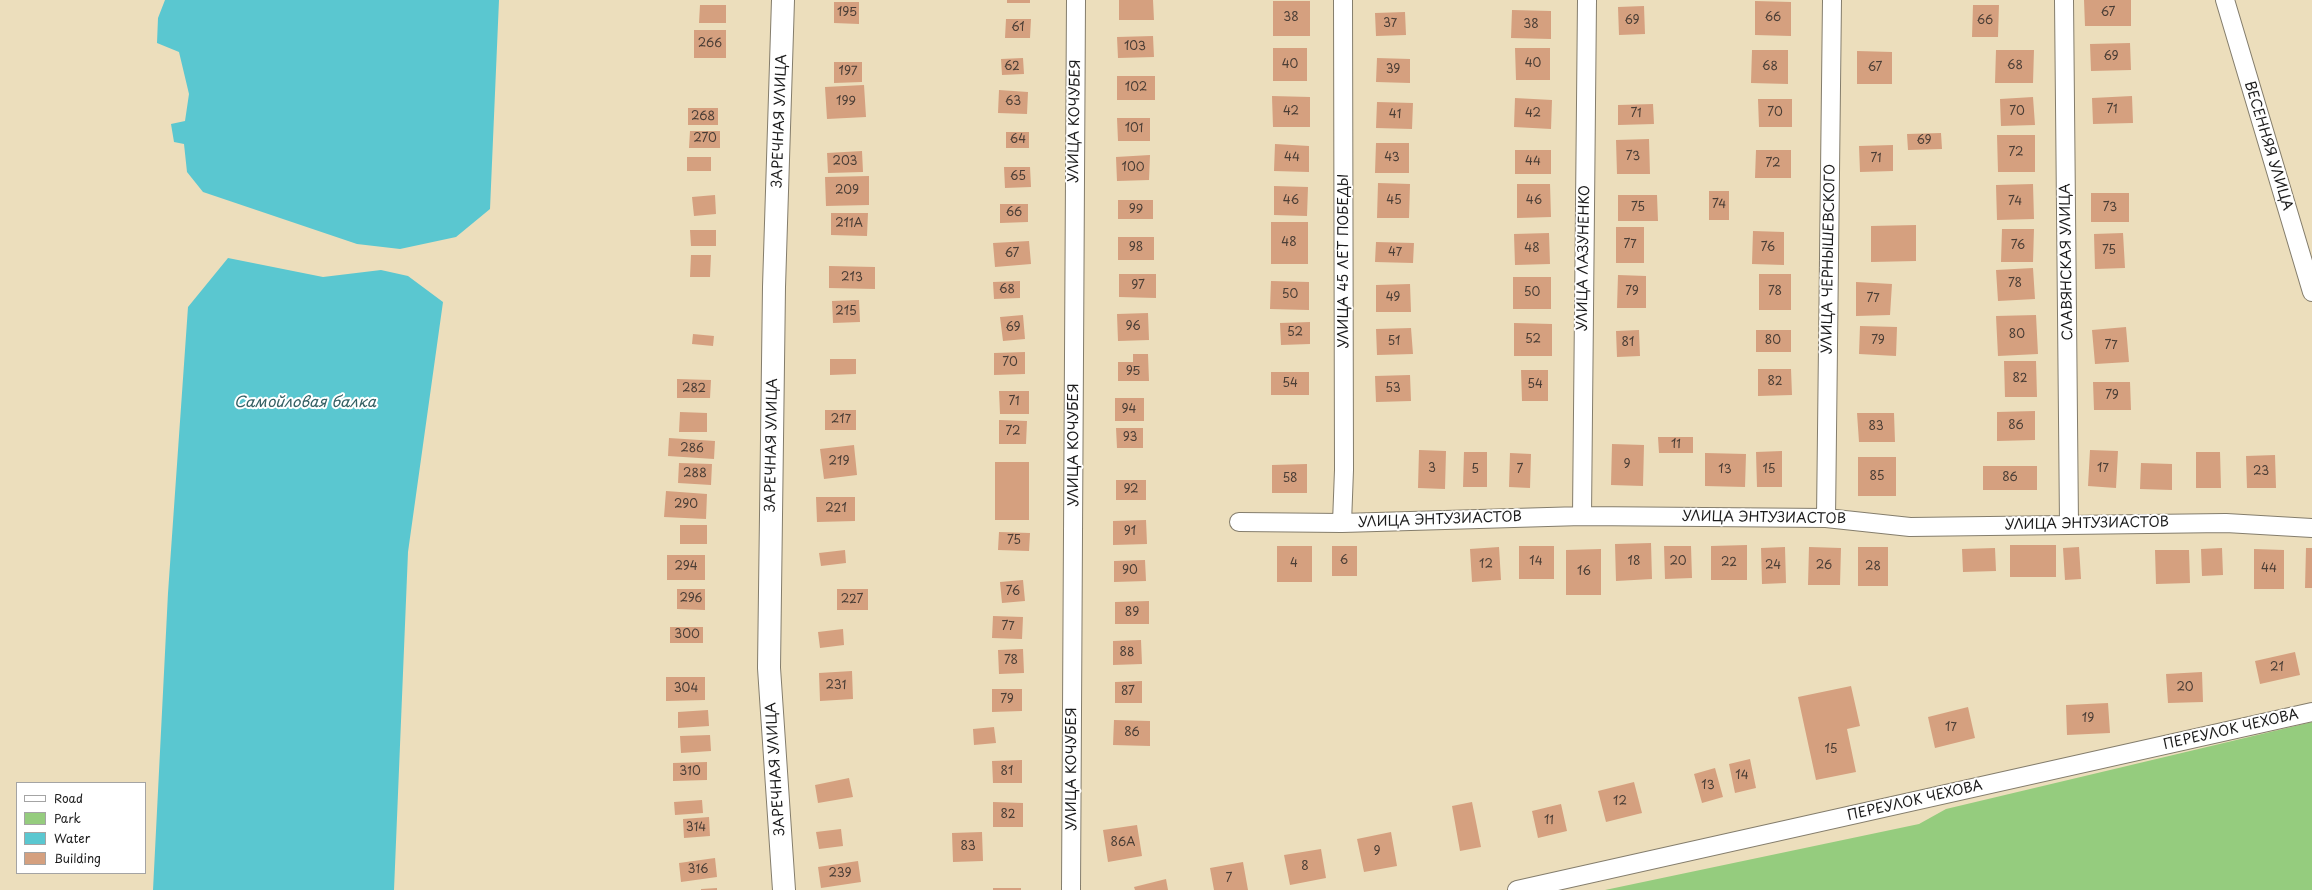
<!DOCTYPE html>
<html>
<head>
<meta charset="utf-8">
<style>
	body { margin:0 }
	#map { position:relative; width:2312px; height:890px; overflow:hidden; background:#ecdebc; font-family:"Playpen Sans",sans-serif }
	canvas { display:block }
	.legend { position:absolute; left:16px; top:782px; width:130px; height:92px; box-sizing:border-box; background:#fff; border:1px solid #a4a4a4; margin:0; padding:5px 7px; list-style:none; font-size:12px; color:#1c1c1c }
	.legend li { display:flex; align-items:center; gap:8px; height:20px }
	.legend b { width:20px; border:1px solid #a4a4a4 }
</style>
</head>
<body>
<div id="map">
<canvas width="2312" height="890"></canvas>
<ul class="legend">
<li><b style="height:5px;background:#fff"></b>Road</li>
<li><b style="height:11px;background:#95cc7e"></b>Park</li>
<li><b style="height:11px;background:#5ac7d0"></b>Water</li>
<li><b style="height:11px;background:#d5a07f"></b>Building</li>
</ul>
</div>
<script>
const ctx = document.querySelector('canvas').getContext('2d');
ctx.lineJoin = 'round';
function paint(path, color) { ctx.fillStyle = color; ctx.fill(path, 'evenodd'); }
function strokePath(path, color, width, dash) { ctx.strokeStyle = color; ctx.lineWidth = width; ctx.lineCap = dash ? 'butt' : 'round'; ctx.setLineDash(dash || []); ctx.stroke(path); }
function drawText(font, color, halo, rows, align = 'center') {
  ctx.font = font + ' "Playpen Sans",sans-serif'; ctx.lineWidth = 4; ctx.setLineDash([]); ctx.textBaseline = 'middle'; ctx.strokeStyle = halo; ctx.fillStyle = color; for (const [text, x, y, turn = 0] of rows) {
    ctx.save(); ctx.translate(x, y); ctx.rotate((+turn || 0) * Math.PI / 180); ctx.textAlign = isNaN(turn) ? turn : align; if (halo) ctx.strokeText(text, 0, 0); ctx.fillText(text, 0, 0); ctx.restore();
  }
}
const green = new Path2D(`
	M2312,722V890H1605L1919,824L1946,809Z`);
const water = new Path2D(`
	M165,0H499L490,209L456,237L400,249L357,244L203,192L187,172L184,144L174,142L171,124L185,121L189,94L179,52L157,43L158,18Z
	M228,258L323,277L381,270L408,276L443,302L408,552L394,890H153L168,593L188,307Z`);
const building = new Path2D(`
	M1007,0H1030V3H1007Z
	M1119,0H1153L1154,20H1119Z
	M2084,0H2131V26H2085Z
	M1273,1H1310V36H1273Z
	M1755,1L1791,2V36L1755,35Z
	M834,2H859V24L834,23Z
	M700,5H726V23H699Z
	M1973,5H1999L1998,37H1972Z
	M1644,6L1645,34L1619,35L1618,7Z
	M1512,10L1551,11V39L1511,38Z
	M1405,12L1406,35L1376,36L1375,13Z
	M1006,19H1031L1030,38H1005Z
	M694,30H726V58H694Z
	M1153,36L1154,57L1118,58L1117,37Z
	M2130,43L2131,70L2091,71L2090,44Z
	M1273,48H1307V81H1273Z
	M1515,48H1550V80H1516Z
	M1752,50H1788V84L1751,83Z
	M1996,50H2034L2033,83H1995Z
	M1857,51L1892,52V84H1857Z
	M1023,58L1024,74L1002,75L1001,59Z
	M1377,58L1410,59V83L1376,82Z
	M834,62H862V82L834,83Z
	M1117,76H1155V100H1117Z
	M864,85L866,117L827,119L825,87Z
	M999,90L1028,92L1027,114L998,113Z
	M1272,96L1310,97V127H1273Z
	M2132,96L2133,123L2093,124L2092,98Z
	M2033,97L2035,125L2001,126L2000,99Z
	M1515,98L1552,100L1551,129L1514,127Z
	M1758,99H1792V127H1759Z
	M1377,102L1413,103L1412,129L1376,128Z
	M1653,104L1654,124L1618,125V105Z
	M688,108H718V125H688Z
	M1117,118H1150V141H1118Z
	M690,131H720V148H689Z
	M1006,132H1029V148H1006Z
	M1941,133L1942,149L1908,150L1907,134Z
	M1997,135H2035V172H1998Z
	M1649,139L1650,174H1617L1616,140Z
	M1376,143H1409V173H1375Z
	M1275,144L1309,146V172L1274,171Z
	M1893,145V171L1860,172L1859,146Z
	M1515,150H1551V174H1515Z
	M1756,150H1791V178H1755Z
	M862,151L863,172L828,173L827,153Z
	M1150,155L1149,180L1117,181L1116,157Z
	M687,157H711V171H687Z
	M1004,167H1030L1031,187L1005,188Z
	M869,176V205L826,206L825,177Z
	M1378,183L1410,184L1409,218H1377Z
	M1517,184H1550L1551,217L1517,218Z
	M2033,184L2034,219L1997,220L1996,185Z
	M1274,186L1308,187L1307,216L1274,215Z
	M1709,191H1729V220H1709Z
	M2091,193H2129V222H2091Z
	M715,195L716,214L694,216L692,197Z
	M1618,195H1657L1658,221H1618Z
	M1118,200H1153V219H1118Z
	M1000,204H1028V222L1000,223Z
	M831,213H868L867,236L831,235Z
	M1271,222H1308V264H1271Z
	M1916,225V261L1871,262V226Z
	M1616,227H1644V263H1616Z
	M2002,229H2034L2033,262H2001Z
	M690,230H716V246H691Z
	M1753,231L1784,232V265L1752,264Z
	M1549,233L1550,264L1515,265L1514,234Z
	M2123,233L2125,268L2095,269L2094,234Z
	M1118,237H1154V260H1118Z
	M1029,241L1031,264L995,267L993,243Z
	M1376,242L1414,243L1413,263L1375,262Z
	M691,255H711L710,277H690Z
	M829,266L875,267V289L829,288Z
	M2033,268L2035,299L1998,301L1996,270Z
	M1119,274H1156V298L1119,297Z
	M1759,274H1791V310H1759Z
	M1618,275L1646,276V308H1617Z
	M1513,277H1551V309H1513Z
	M1020,281V298L994,299L993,282Z
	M1271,281L1309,282V310L1270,309Z
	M1856,282L1892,284L1890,315L1856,316Z
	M1410,284L1411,312H1376V285Z
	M859,300L860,322L833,323L832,301Z
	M1148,313L1149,340L1118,341L1117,314Z
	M1023,315L1025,339L1003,341L1000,317Z
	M2036,315L2038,354L1998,356L1996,316Z
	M1310,322V344L1281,345L1280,323Z
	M1514,323L1552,324V356H1514Z
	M1860,326L1897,327L1896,356L1859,354Z
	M2126,327L2129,362L2095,364L2092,330Z
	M1411,328L1413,354L1377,355L1376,329Z
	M1639,330L1640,356L1617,357L1616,331Z
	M1756,330H1791V352H1756Z
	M693,334L714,336L713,346L692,344Z
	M1025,352V374L994,375V353Z
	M1133,354H1148L1149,381H1118V362H1133Z
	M830,359H856V374L830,375Z
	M2004,361H2036L2037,397H2005Z
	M1758,369H1791L1792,395L1758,396Z
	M1521,370H1548V401H1522Z
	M1271,372H1309V395H1271Z
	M1410,375L1411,401L1376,402L1375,376Z
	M677,379L711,380L710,398H677Z
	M2093,382H2130L2131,410H2094Z
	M999,391H1029V414H1000Z
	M1115,398H1144V421H1115Z
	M825,410H856V430H825Z
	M2035,411V440L1997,441V412Z
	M680,412L707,413V432H679Z
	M1857,413H1894L1895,442H1859Z
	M999,420L1027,421L1026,444H999Z
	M1116,428H1143V448H1117Z
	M1658,437H1693V453H1659Z
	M669,438L715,441L714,459L668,456Z
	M1612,444L1644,445L1643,486L1611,485Z
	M854,445L857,475L824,479L820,449Z
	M1419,450L1446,451L1445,489L1418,488Z
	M2090,450L2118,451L2116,488L2088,486Z
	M1782,451V487H1757L1756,452Z
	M1464,452H1487V487H1463Z
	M2196,452H2220L2221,488H2196Z
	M1510,453L1531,454L1530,488L1509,487Z
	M1705,453L1746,454L1745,487L1705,486Z
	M2275,455L2276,488H2247L2246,456Z
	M1858,457H1896V496H1858Z
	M995,462H1029V520H995Z
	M679,463L712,464L711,485L678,483Z
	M2141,463L2172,464V490L2140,489Z
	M1307,464V493H1272V465Z
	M1983,466H2037V490H1983Z
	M1116,480H1146V500H1116Z
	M666,491L707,494L706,519L664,517Z
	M816,497H855V521L817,522Z
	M1146,520L1147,544L1113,545V521Z
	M680,525H707V544H680Z
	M999,532L1030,533L1029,551L998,550Z
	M1651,543L1652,579L1616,581L1615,544Z
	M1747,545V580H1711V546Z
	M2010,545H2056V577H2010Z
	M1277,546H1312V582H1277Z
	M1332,546H1357V576H1332Z
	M1519,546H1554V579H1519Z
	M1664,546H1691L1692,578L1665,579Z
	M1499,547L1501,580L1472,582L1470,549Z
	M1785,547L1786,583L1762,584L1761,548Z
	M1809,547L1841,548L1840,585H1808Z
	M1858,547H1888V586H1858Z
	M2079,547L2081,579L2065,580L2063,548Z
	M1995,548L1996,571L1963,572L1962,549Z
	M2222,548L2223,575L2202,576L2201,549Z
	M2306,548H2312V588H2305Z
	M1601,549V595H1566V550Z
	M2254,549L2284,550V589H2254Z
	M845,550L846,563L821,566L819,553Z
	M2155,550H2189L2190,583L2156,584Z
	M667,555H705V580H667Z
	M1145,560L1146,581L1114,582V561Z
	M1023,580L1025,601L1002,603L1000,582Z
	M677,589H705V610L677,609Z
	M837,589H868V610H837Z
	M1149,601V624H1115V602Z
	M993,616L1023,617L1022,639L992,638Z
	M670,627H703V643H670Z
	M843,629L844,645L820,648L818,632Z
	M1141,640L1142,664L1113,665V641Z
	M1023,649L1024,673L999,674L998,650Z
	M2295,652L2300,675L2260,684L2255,661Z
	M852,671L853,699L820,701L819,673Z
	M2202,672L2203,702L2168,703L2166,674Z
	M666,677H705V700L666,701Z
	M1142,681V703H1115V682Z
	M1851,686L1860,726L1847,729L1856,772L1816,780L1798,697Z
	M992,689H1022V711L992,712Z
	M2108,703L2110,733L2067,735L2066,705Z
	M1968,707L1975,738L1935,748L1928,717Z
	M708,710L709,726L678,728V712Z
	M1114,720L1150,721V746L1113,745Z
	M994,727L996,743L974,745L973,729Z
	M710,735L711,751L681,753L680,736Z
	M1750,759L1756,788L1735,793L1729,764Z
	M1022,760V783H993L992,761Z
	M707,762V780L673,781V763Z
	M1715,768L1723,797L1702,803L1694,774Z
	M849,778L853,797L818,803L815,785Z
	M1634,782L1642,813L1606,822L1598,791Z
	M702,800L703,813L675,815L674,802Z
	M993,802L1023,803V827H993Z
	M1472,802L1481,847L1460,851L1452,806Z
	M1561,804L1567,831L1538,838L1532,811Z
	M709,817L710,836L684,838L683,819Z
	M1137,825L1142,856L1108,862L1103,830Z
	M841,829L843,846L819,849L816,832Z
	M982,832L983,861L953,862L952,833Z
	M1391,832L1397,866L1364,872L1357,839Z
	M1321,849L1326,878L1290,885L1284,855Z
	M715,858L717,877L681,882L679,863Z
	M858,861L861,882L821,888L818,867Z
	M1243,862L1248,890H1214L1210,868Z
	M1166,879L1168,890H1135L1134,887Z
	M717,888V890H701V889Z
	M993,888H1021V890H993Z`);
const minor = new Path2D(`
	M2064,0L2069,524
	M2225,0L2312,292
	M1582,516L1587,0
	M1826,518L1832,0
	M1239,522L1342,523L1582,516L1826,518L1910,527L2226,523L2312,528
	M1342,523L1344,470L1343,0
	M1071,890L1076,0
	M1517,890L2312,712`);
const secondary = new Path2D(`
	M783,0L774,287L769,668L784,890`);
const numberNames = [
	["195",847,13],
	["67",2108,13],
	["38",1291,18],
	["66",1773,18],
	["69",1632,21],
	["66",1985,21],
	["37",1390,24],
	["38",1531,25],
	["61",1018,28],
	["266",710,44],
	["103",1135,47],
	["69",2111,57],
	["40",1533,64],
	["40",1290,65],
	["68",2015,66],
	["62",1012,67],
	["68",1770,67],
	["67",1875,68],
	["39",1393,70],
	["197",848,72],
	["102",1136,88],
	["199",846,102],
	["63",1013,102],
	["71",2112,110],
	["42",1291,112],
	["70",2017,112],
	["70",1775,113],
	["42",1533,114],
	["71",1636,114],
	["41",1395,115],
	["268",703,117],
	["101",1134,129],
	["270",705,139],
	["64",1018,140],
	["69",1924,141],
	["72",2016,153],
	["73",1633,157],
	["44",1292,158],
	["43",1392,158],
	["71",1876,159],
	["203",845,162],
	["44",1533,162],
	["72",1773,164],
	["100",1133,168],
	["65",1018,177],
	["209",847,191],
	["46",1291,201],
	["45",1394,201],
	["46",1534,201],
	["74",2015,202],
	["74",1719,205],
	["75",1638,208],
	["73",2110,208],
	["99",1136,210],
	["66",1014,213],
	["211А",849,224],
	["48",1289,243],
	["77",1630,245],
	["76",2018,246],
	["98",1136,248],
	["76",1768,248],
	["48",1532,249],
	["75",2109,251],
	["47",1395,253],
	["67",1012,254],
	["213",852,278],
	["78",2015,284],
	["97",1138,286],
	["68",1007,290],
	["79",1632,292],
	["78",1775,292],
	["50",1532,293],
	["50",1290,295],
	["49",1393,298],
	["77",1873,299],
	["215",846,312],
	["96",1133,327],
	["69",1013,328],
	["52",1295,333],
	["80",2017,335],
	["52",1533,340],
	["80",1773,341],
	["79",1878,341],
	["51",1394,342],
	["81",1628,343],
	["77",2111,346],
	["70",1010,363],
	["95",1133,372],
	["82",2020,379],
	["82",1775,382],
	["54",1290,384],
	["54",1535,385],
	["282",694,389],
	["53",1393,389],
	["79",2112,396],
	["71",1014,402],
	["94",1129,410],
	["217",841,420],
	["86",2016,426],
	["83",1876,427],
	["72",1013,432],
	["93",1130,438],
	["11",1676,445],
	["286",692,449],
	["219",839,462],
	["9",1627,465],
	["3",1432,469],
	["17",2103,469],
	["5",1475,470],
	["7",1520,470],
	["13",1725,470],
	["15",1769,470],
	["23",2261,472],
	["288",695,474],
	["85",1877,477],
	["86",2010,478],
	["58",1290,479],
	["92",1131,490],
	["290",686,505],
	["221",836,509],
	["91",1130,532],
	["75",1014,541],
	["6",1344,561],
	["14",1536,562],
	["18",1634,562],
	["20",1678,562],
	["22",1729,563],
	["4",1294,564],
	["12",1486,565],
	["24",1773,566],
	["26",1824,566],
	["294",686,567],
	["28",1873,567],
	["44",2269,569],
	["90",1130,571],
	["16",1584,572],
	["76",1013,592],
	["296",691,599],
	["227",852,600],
	["89",1132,613],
	["77",1008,627],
	["300",687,635],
	["88",1127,653],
	["78",1011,661],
	["21",2277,668],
	["231",836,686],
	["20",2185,688],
	["304",686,689],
	["87",1128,692],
	["79",1007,700],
	["19",2088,719],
	["17",1951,728],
	["86",1132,733],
	["15",1831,750],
	["310",690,772],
	["81",1007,772],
	["14",1742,776],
	["13",1708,786],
	["12",1620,802],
	["82",1008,815],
	["11",1549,821],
	["314",696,828],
	["86А",1123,843],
	["83",968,847],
	["9",1377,852],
	["8",1305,867],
	["316",698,870],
	["239",840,874],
	["7",1229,879]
];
const streetNames = [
	["ЗАРЕЧНАЯ УЛИЦА",780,121,-88],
	["УЛИЦА КОЧУБЕЯ",1075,121,-89],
	["ВЕСЕННЯЯ УЛИЦА",2268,146,73],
	["УЛИЦА ЛАЗУНЕНКО",1584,258,-89],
	["УЛИЦА ЧЕРНЫШЕВСКОГО",1829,259,-89],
	["УЛИЦА 45 ЛЕТ ПОБЕДЫ",1344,261,-90],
	["СЛАВЯНСКАЯ УЛИЦА",2067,262,-91],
	["ЗАРЕЧНАЯ УЛИЦА",772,445,-89],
	["УЛИЦА КОЧУБЕЯ",1074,445,-90],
	["УЛИЦА ЭНТУЗИАСТОВ",1764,518,1],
	["УЛИЦА ЭНТУЗИАСТОВ",1440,520,-2],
	["УЛИЦА ЭНТУЗИАСТОВ",2087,524,-1],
	["ПЕРЕУЛОК ЧЕХОВА",2231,730,-13],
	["ЗАРЕЧНАЯ УЛИЦА",776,769,-94],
	["УЛИЦА КОЧУБЕЯ",1072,769,-90],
	["ПЕРЕУЛОК ЧЕХОВА",1915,801,-13]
];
const waterNames = [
	["Самойловая балка",305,403]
];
paint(green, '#95cc7e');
paint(water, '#5ac7d0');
paint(building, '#d5a07f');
strokePath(minor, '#847d6c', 20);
strokePath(secondary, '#847d6c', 24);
strokePath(minor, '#fff', 18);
strokePath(secondary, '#fff', 22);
drawText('12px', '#4a3d35', null, numberNames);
drawText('14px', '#1c1c1c', '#fff', streetNames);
drawText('italic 15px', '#356064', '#fff', waterNames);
</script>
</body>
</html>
